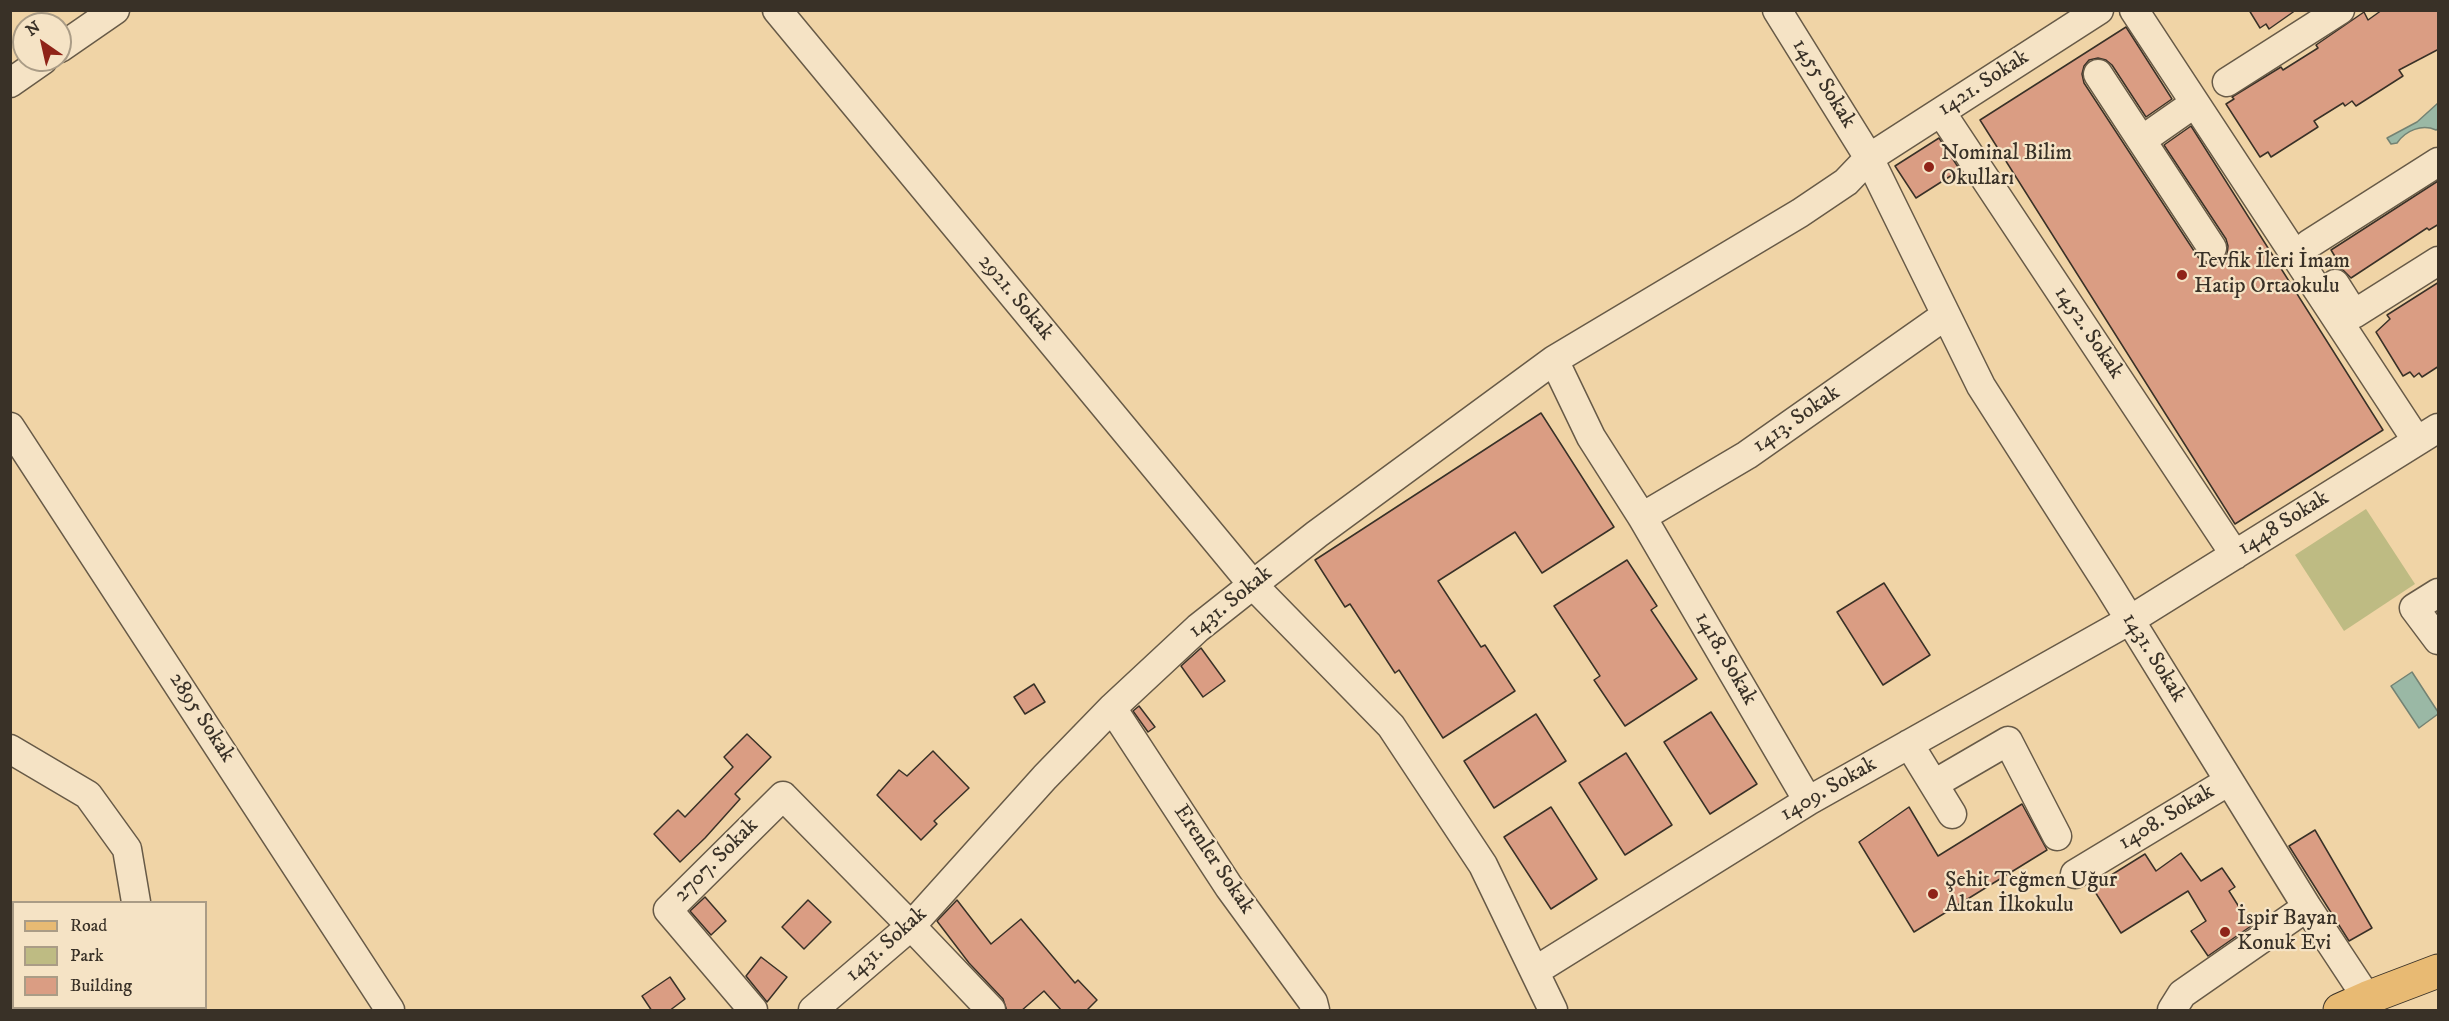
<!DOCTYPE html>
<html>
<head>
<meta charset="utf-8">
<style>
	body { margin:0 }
	#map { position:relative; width:2449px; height:1021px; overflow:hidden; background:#f0d4a6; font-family:"IM FELL DW Pica",serif }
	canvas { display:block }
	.frame { position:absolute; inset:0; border:12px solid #393127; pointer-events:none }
	.legend { position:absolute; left:12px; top:901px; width:195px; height:108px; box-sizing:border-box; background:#f5e3c5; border:2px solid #aa9c86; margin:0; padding:8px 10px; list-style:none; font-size:18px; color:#393127 }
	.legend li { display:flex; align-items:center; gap:12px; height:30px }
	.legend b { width:30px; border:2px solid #aa9c86 }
	.north { position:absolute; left:12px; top:12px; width:60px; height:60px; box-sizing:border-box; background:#f5e3c5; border:2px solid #aa9c86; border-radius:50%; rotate:326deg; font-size:16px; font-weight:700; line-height:24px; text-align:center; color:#393127 }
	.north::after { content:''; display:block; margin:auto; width:21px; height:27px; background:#8f2418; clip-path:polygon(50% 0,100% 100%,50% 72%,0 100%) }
</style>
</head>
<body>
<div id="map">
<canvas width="2449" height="1021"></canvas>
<div class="frame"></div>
<ul class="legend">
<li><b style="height:8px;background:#e8ba73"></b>Road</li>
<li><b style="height:16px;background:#bebb83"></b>Park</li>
<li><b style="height:16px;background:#da9d83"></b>Building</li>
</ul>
<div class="north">N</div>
</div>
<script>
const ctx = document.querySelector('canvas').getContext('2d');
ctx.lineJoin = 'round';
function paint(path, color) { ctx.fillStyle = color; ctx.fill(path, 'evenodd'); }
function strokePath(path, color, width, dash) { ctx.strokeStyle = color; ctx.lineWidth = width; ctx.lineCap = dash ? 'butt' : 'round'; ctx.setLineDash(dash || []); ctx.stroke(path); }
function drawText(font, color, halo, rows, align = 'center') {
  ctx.font = font + ' "IM FELL DW Pica",serif'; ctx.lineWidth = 4.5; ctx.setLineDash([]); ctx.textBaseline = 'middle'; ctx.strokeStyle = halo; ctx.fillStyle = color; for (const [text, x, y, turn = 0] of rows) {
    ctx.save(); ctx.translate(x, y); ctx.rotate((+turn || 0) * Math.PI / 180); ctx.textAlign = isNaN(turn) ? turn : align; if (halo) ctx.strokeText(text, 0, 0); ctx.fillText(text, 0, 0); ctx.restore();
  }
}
const green = new Path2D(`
	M2366,509L2415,584L2344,631L2295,555Z`);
const water = new Path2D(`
	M2438,103V129L2436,130C2422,124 2406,130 2397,143L2391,144L2387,138L2417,122Z
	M2412,672L2438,712V714L2419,728L2391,686Z`);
const building = new Path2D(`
	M2249,10H2296L2269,29L2266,24L2260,28Z
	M2382,10H2439V49L2399,70L2403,76L2356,106L2352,101L2345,106L2343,103L2314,121L2318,127L2271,157L2268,152L2260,157L2226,104L2234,99L2232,97L2281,67L2283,70L2318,48L2316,45L2364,12L2368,20Z
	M2126,27L2172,99L2146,117L2112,65L2106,60L2098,58L2089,60L2084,66L2082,74L2084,83L2198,257L2205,263L2214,264L2221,261L2227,255L2228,246L2226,239L2164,145L2191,126L2383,430L2235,524L1980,120Z
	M1939,138L1960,170L1916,198L1895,166Z
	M2438,181L2439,224L2429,230L2427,228L2351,278L2343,270L2336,268L2332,261L2336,258L2331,250Z
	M2439,282V366L2422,377L2419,373L2414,377L2410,372L2403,376L2376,332L2390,319L2387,315Z
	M1541,413L1614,527L1542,573L1515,532L1438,581L1481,647L1485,645L1515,691L1443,738L1399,670L1395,673L1350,604L1345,607L1315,560Z
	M1627,560L1657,606L1651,610L1697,679L1625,726L1594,680L1600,676L1554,606Z
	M1884,583L1930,655L1883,685L1837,612Z
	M1201,648L1225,681L1203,697L1181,666Z
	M1034,684L1045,702L1025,714L1014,697Z
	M1139,706L1155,727L1148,732L1133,711Z
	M1711,712L1757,784L1710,814L1664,742Z
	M1536,714L1566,761L1494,808L1464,761Z
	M747,734L771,757L735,794L740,799L705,838L680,862L654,834L678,810L685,817L733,767L724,757Z
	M933,751L969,788L934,821L937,824L921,840L877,795L899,770L907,776Z
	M1626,753L1672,825L1625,855L1579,783Z
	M2022,804L2047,850L1914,932L1859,842L1909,807L1938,856Z
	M1551,807L1597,879L1551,909L1504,837Z
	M2315,830L2372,928L2349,941L2289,846Z
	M2181,853L2201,881L2222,868L2235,887L2229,891L2251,926L2208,956L2191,931L2206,921L2188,891L2121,933L2092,887L2145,854L2156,871Z
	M705,897L726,921L711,935L690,911Z
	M808,900L831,922L804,949L782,927Z
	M957,900L991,944L1021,919L1075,983L1078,980L1097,1000L1086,1011H1062L1044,991L1021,1011H1007L1003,999L969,963L937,921Z
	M761,957L787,977L767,1002L746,976Z
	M670,977L685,999L669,1011H652L642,996Z`);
const minor = new Path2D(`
	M777,10L1253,585L1391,726L1483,865L1553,1010
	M1777,10L1869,158L1981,386L2109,586L2307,907L2367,998
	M2134,10L2417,441
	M60,48L115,10
	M2098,74L2212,248
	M2227,82L2340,10
	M10,83L43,60
	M1941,112L2235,555
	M2142,140L2195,103
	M2309,244L2438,162
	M2335,284L2354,314L2438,261
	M1554,360L1800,213L1846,182L1869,158L2099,10
	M10,427L390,1010
	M1642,517L1747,455L1946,315
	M2438,593L2414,608L2438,640
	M1112,708L1229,887L1313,1002L1315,1010
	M1909,744L1952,814
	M10,749L88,795L127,849L136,902
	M1934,784L2008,741L2057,836
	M2075,874L2229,781
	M1535,971L1808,801L2130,620L2438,428
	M157,1008V1010
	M753,1010L668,910L783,796L911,926L991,1010
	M813,1010L911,926L1045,777L1112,708L1198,628L1317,534L1554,360L1591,437L1642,517L1808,801
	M2172,1010L2182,994L2307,907`);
const major = new Path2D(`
	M2340,1010L2367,998L2438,971`);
const markers = [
	[1929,167,6,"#8f2418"],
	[2182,275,6,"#8f2418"],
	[1933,894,6,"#8f2418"],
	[2225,932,6,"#8f2418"]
];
const streetNames = [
	["1455 Sokak",1823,84,58],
	["1421. Sokak",1984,84,-33],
	["2921. Sokak",1015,298,50],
	["1452. Sokak",2088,333,56],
	["1413. Sokak",1797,420,-35],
	["1448 Sokak",2284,524,-32],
	["1431. Sokak",1231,603,-39],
	["1431. Sokak",2153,658,58],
	["1418. Sokak",1725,659,60],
	["2895 Sokak",201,718,57],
	["1409. Sokak",1829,790,-30],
	["1408. Sokak",2167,818,-31],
	["Erenler Sokak",1213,860,56],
	["2707. Sokak",717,861,-45],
	["1431. Sokak",887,945,-42]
];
const poiNames = [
	["Nominal Bilim",1941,154],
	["Okulları",1941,179],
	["Tevfik İleri İmam",2194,262],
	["Hatip Ortaokulu",2194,287],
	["Şehit Teğmen Uğur",1945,881],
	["Altan İlkokulu",1945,906],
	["İspir Bayan",2237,919],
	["Konuk Evi",2237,944]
];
paint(green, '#bebb83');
paint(water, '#9ab8a5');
strokePath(water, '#738273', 1.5);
paint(building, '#da9d83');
strokePath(building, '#393127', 1.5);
strokePath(minor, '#675a47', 31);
strokePath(major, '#393127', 35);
strokePath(minor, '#f5e3c5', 28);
strokePath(major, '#e8ba73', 33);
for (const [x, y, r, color] of markers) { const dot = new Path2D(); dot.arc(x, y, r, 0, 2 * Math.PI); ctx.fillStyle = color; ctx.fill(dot); strokePath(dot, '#f5e3c5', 2); }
drawText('22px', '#393127', '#f5e3c5', streetNames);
drawText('22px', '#393127', '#f5e3c5', poiNames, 'left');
</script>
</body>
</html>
